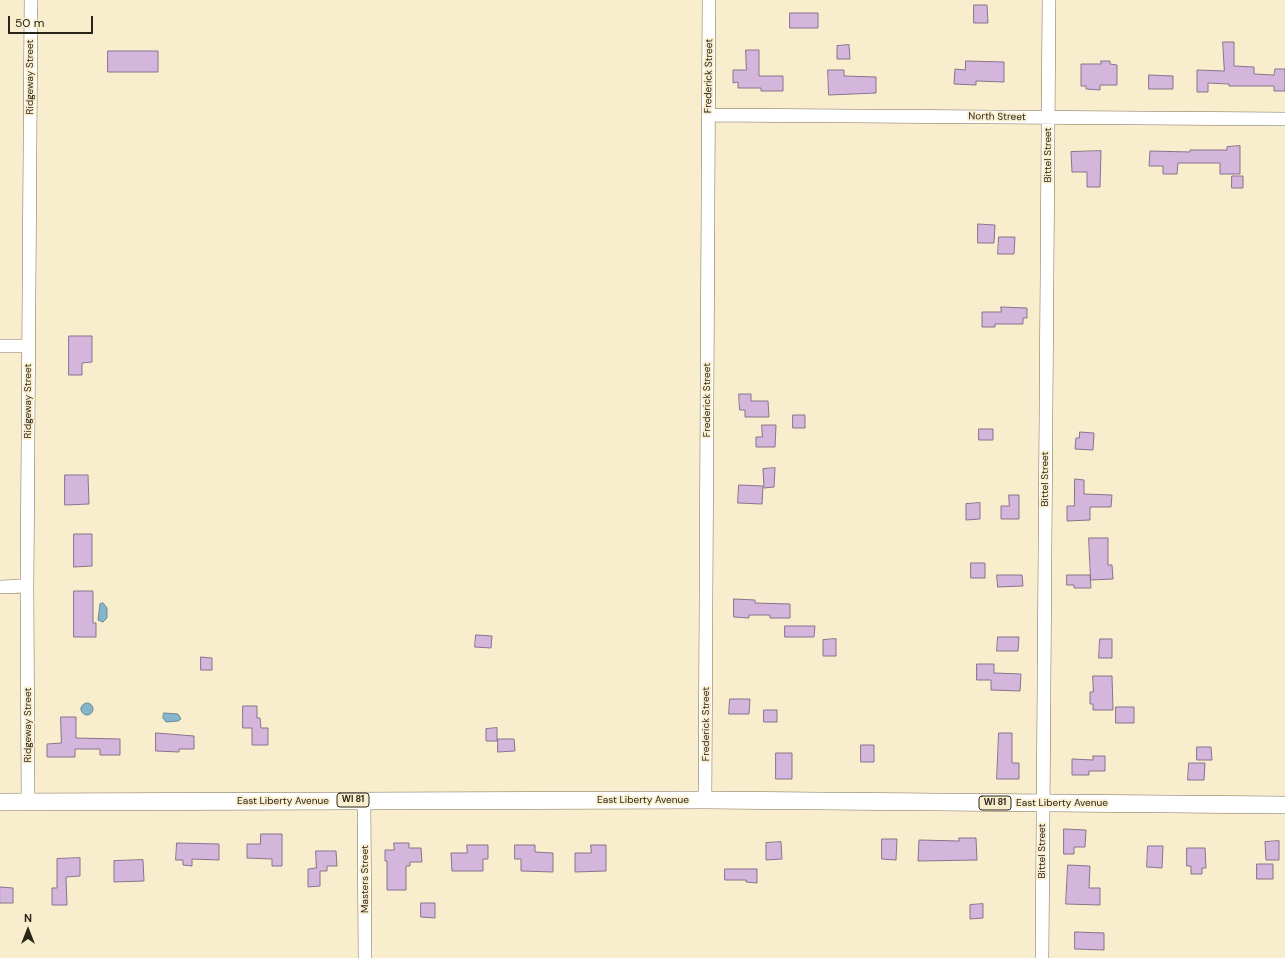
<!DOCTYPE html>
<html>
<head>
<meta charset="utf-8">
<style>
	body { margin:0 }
	#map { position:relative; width:1285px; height:958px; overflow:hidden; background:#f8edcc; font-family:"DM Sans",sans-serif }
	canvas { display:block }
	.north { position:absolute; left:8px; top:910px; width:40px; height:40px; -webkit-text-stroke:3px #f8edcc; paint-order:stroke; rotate:0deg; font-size:11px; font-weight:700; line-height:16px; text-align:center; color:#2a2519 }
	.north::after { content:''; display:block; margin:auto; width:14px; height:18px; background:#2a2519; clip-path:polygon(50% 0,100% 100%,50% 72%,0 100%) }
	.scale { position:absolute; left:8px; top:16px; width:85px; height:18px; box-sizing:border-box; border:2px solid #2a2519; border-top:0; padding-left:5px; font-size:12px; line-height:14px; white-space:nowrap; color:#2a2519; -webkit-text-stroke:3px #f8edcc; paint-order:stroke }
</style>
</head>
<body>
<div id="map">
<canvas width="1285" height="958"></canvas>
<div class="north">N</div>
<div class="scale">50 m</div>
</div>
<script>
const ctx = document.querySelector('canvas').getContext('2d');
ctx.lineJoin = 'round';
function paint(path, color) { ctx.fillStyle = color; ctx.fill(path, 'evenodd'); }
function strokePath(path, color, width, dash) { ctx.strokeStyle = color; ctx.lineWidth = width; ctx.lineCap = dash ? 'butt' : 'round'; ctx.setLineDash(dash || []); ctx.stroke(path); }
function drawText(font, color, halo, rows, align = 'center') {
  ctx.font = font + ' "DM Sans",sans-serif'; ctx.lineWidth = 3.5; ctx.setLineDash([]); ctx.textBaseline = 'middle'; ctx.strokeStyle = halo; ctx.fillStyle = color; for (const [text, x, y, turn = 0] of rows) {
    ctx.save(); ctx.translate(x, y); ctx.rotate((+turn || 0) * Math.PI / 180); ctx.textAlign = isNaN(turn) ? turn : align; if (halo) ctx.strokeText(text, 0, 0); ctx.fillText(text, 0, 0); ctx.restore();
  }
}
const water = new Path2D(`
	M103,603L107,608V618L103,622L98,620L100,604Z
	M81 709a6 6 0 1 1 12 0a6 6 0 1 1-12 0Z
	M164,713L178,714L181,719L178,721L166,722L163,718Z`);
const building = new Path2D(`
	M974,5H987L988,23H974Z
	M790,13H818V28H790Z
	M1223,42H1234V66L1254,67V74L1274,75L1275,69H1285V91H1274V86H1229V84L1208,83V92H1197V70L1224,71Z
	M849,45L850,59H837V46Z
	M746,50H759V76H783V91H761V88H738V82L733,83V70H746Z
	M108,51H158V72H108Z
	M966,61L1004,62V82L976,81V85L954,84L955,69L965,70Z
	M1101,61H1110V64L1117,65V85H1100V90L1086,89V86H1081V64H1101Z
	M828,70H844V76L876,77V93L829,95Z
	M1149,75L1173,76V89H1149Z
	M1240,146V174H1220V163H1178L1177,174H1163V166H1149L1150,151L1190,152V150H1227V147Z
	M1101,151L1100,187H1087V172H1072L1071,152Z
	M1232,176H1243V188H1232Z
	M978,224L995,225L994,243H978Z
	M999,237H1015L1014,254H998Z
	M1001,307L1027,308V318H1023V324H995V327H982V312H1001Z
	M69,336H92V362L82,363V375H69Z
	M739,394H751V401H768L769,417H745V410H740Z
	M793,415H805V428H793Z
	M762,425H776L775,447H756V437H762Z
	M979,429H993V440H979Z
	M1080,432L1094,433L1093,450L1075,449L1076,438H1079Z
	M775,468L774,487L764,488L763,469Z
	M65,475H88L89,504L65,505Z
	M1075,479L1084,480V494L1112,495L1111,507H1090V520L1067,521V506H1074Z
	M739,485L763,486L762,504L738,503Z
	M1009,495H1019V519H1001V506H1009Z
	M980,503V519L966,520V504Z
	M74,534H92V566L74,567Z
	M1089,538H1108V565H1112L1113,579L1091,580Z
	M971,563H985V578H971Z
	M997,575H1022L1023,586L998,587Z
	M1067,575H1090L1091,588H1074V585H1067Z
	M74,591H93V623H96V637H74Z
	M734,599L755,600V603L790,604V618H770V615H749V618L734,617Z
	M785,626H815L814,637H785Z
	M476,635L492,636L491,648L475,647Z
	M998,637H1019L1018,651H997Z
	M836,639V656H823V640Z
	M1100,639H1112V658H1099Z
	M201,657L212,658V670H201Z
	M977,664H994V673L1021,674L1020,691L991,690V680H977Z
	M1093,676H1112L1113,710H1093V704H1090V692H1093Z
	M730,699H750L749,714H729Z
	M243,706H257V718H260L261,728H268V745H252V728H243Z
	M1116,707H1134V723H1116Z
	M764,710H777V722H764Z
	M61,717H76V738L120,739V755H100V749H75V757H47V744L61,743Z
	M497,728V741H486V729Z
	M156,733L194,736V749H179V752L156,751Z
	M999,733H1012V763H1019V779H997Z
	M498,739H514L515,751L498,752Z
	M861,745H874V762H861Z
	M1197,747H1211L1212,760H1197Z
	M776,753H792V779H776Z
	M1093,756H1105V771H1089V775H1072V759L1093,760Z
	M1189,763H1205L1204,780H1188Z
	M1064,829L1086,830L1085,847H1074V854H1064Z
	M261,834H282V866H272V859L247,858V844H260Z
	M959,838H976L977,860L918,861L919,840L959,841Z
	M882,839H897L896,860L882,859Z
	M1279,841V860H1266L1265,842Z
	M781,842L782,859L766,860V843Z
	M177,843L219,844V860L192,859V866L183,865V860H176Z
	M394,843H409V848H421L422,862H410V866H406V890H387V861H385V850H394Z
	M467,845H488V859H483V871H452L451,853H467Z
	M515,845H535V852L553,853V872L521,871V859H515Z
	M591,845H606V871L575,872V853H591Z
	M1148,846H1163L1162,868L1147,867Z
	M1187,848H1205L1206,868H1202V874H1191V866H1187Z
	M316,851H336L337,866H327V871H320V886L308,887V869L316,868Z
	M80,858V876L66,877L67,905H52V888H57V859Z
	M143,860L144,881L114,882V861Z
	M1257,864H1273V879H1257Z
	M1068,865L1090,866L1089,888H1100V905L1066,904Z
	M725,869H757V883L746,882V880H725Z
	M0,887L13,888V903H0Z
	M421,903H435V918L421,917Z
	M983,904V918L970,919V905Z
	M1075,932L1104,933V950L1075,949Z`);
const minor = new Path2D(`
	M708,115L1285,119
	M0,346H28
	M0,587L27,586
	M364,800L365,958
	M705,800L709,0
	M28,803L27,586L31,0
	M1042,958L1049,0`);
const major = new Path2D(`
	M0,802L705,800L1285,805`);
const shields = [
	[353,800,32],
	[995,803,32]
];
const shieldNames = [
	["WI 81",353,800],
	["WI 81",995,803]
];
const streetNames = [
	["Frederick Street",709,76,-89],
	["Ridgeway Street",30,77,-90],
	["North Street",997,117,1],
	["Bittel Street",1048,155,-90],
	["Frederick Street",707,400,-90],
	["Ridgeway Street",28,401,-90],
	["Bittel Street",1045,479,-90],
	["Frederick Street",706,724,-90],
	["Ridgeway Street",28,725,-90],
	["East Liberty Avenue",643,800],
	["East Liberty Avenue",283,801],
	["East Liberty Avenue",1062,803],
	["Bittel Street",1042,851,-90],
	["Masters Street",365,879,-90]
];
paint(water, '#84b5cc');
strokePath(water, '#698a96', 1);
paint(building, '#d4b6dc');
strokePath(building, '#87748c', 1);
strokePath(minor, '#796f53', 14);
strokePath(major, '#796f53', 18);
strokePath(minor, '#fff', 13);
strokePath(major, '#fff', 17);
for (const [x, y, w] of shields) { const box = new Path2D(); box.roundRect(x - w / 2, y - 7, w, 14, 3); ctx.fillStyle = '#f8edcc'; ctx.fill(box); strokePath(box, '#2a2519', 1); }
drawText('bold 9px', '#2a2519', null, shieldNames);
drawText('10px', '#2a2519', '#f8edcc', streetNames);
</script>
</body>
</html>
